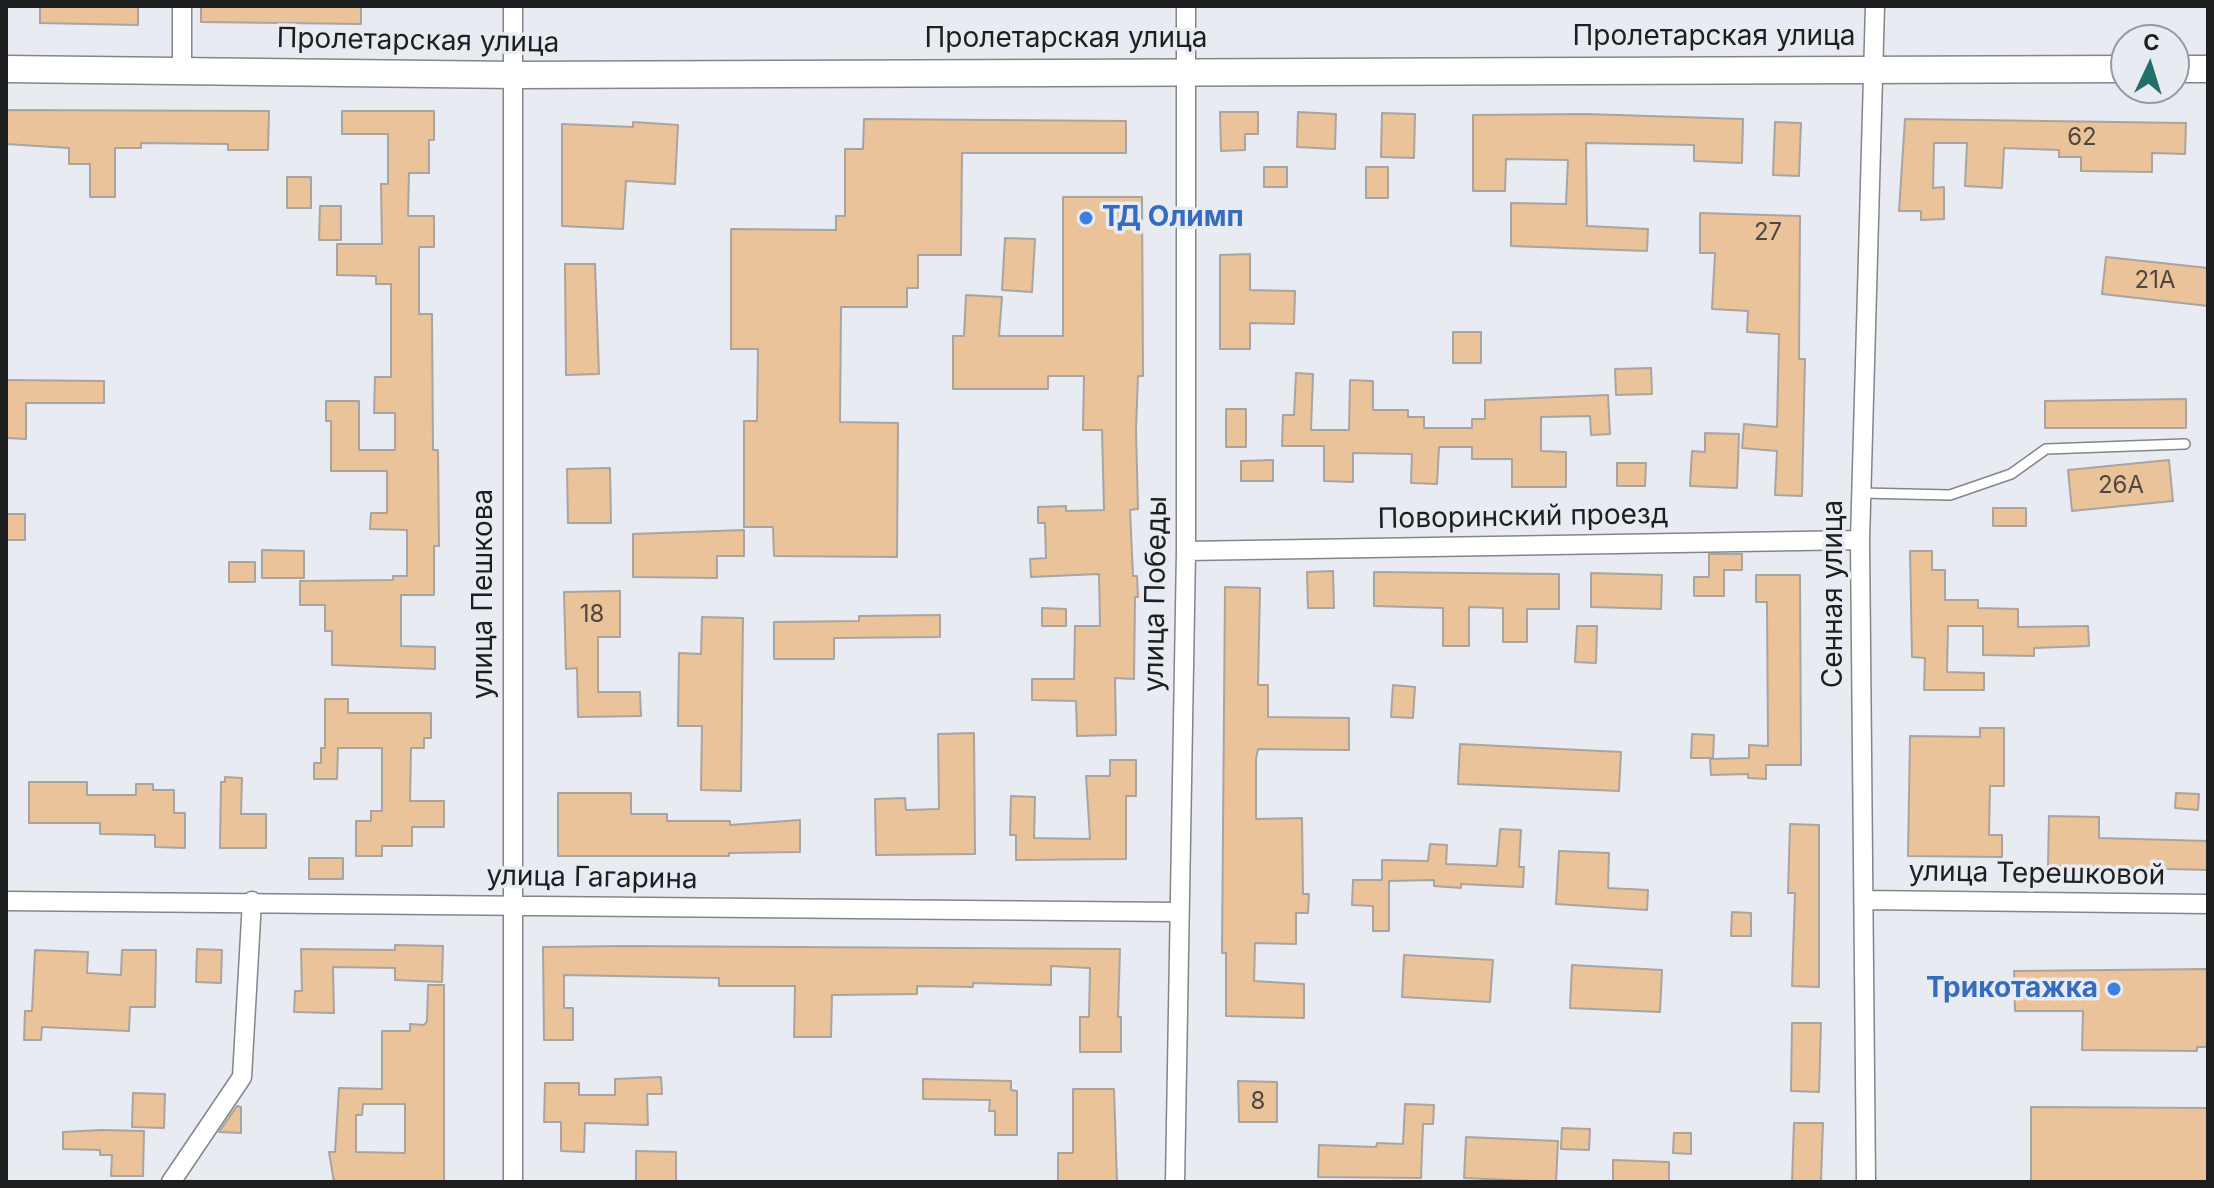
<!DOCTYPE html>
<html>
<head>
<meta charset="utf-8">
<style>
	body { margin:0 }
	#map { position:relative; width:2214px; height:1188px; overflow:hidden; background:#e9ebf2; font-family:Inter,sans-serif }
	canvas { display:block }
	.frame { position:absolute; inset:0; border:8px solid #1d1e20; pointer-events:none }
	.north { position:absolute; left:2110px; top:24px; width:80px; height:80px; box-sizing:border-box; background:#e9ebf2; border:2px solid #97999e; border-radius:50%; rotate:4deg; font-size:22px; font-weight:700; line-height:32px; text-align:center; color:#1d1e20 }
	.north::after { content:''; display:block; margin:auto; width:28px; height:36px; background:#256f6a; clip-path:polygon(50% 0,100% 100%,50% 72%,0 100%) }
</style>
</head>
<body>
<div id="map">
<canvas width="2214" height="1188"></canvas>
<div class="frame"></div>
<div class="north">С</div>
</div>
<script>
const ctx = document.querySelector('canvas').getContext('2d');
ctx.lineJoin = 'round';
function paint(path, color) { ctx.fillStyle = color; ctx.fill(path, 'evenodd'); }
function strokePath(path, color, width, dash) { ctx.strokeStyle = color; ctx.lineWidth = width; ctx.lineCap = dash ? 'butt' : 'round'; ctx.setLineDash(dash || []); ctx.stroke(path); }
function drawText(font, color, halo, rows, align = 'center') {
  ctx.font = font + ' Inter,sans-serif'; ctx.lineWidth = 7; ctx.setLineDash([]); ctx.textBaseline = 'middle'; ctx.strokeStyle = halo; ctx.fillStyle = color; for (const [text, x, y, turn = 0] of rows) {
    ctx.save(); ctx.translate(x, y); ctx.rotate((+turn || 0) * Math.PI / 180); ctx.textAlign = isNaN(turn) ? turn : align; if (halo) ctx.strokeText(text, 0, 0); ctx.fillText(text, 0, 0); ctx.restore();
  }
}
const building = new Path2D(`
	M40,6H138V25L40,23Z
	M201,6H361V24L201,22Z
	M6,110L269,111L268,150H228V144L141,143V148H115V197H90V164H69V148L6,144Z
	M342,111H434V140H429V173H409L408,216H434V247H419V314H432L433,450H438L439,546H434V595H401V646L435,647V669L332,665V631H325V605H300V581L393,580V576H407V530L370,529L371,513H387V471H331V421H326V401H359V450H395V413H374L375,377H391V284H376V276L337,275V244H382L381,184H388V134H342Z
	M1220,112H1258V134H1245V150L1221,151Z
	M1298,112L1336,114L1335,149L1297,147Z
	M1382,113L1415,114L1414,158L1381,157Z
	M1586,114L1743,119L1742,163L1694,161V145L1586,143L1587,226L1648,229L1647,251L1511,246V203L1566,204L1568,160L1506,159L1505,191H1473V115Z
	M864,119L1126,121V153H962L961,255H918V288H907V307H841L840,422L898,423L897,557L774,556L773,527H744V421H757L758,349H731V229L836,230V216H845V149H863Z
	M1905,119L2186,123L2185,154L2152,153V172L2081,171V157H2059V150L2004,148L2002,188L1965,186L1967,143H1934L1933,188L1944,187V219L1921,220V211H1899Z
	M633,122L678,125L675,184L626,181L623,229L562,226V124L633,127Z
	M1775,122L1801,123L1799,176L1773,175Z
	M1264,167H1287V187H1264Z
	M1366,167H1388V198H1366Z
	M287,177H311V208H287Z
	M1063,197H1142L1143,376H1138L1136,430L1138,509L1130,510L1133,576H1137L1138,597H1135L1134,679L1115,678L1116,735L1077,736L1076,701L1032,700V679H1074L1075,626H1100L1099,574L1031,577L1030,559L1046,558L1045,523H1038V507L1066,506V511L1104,510L1102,430H1083L1084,376H1048V389H953V336H964L966,295L1002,297L999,336H1063Z
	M320,206H341V240H319Z
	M1700,213L1800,216L1799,359H1805L1802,496L1775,495L1777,451L1742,448L1744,424L1777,427L1779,334L1747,332L1748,311L1712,309L1715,253H1700Z
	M1005,238L1035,239L1032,292L1002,290Z
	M1250,254V290L1295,291L1294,324L1250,323V349H1220V255Z
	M2106,257L2208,268V306L2102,294Z
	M565,264H595L599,374L566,375Z
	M1453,332H1481V363H1453Z
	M1651,368L1652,394L1616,395L1615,369Z
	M1296,373L1313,374L1311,430H1349L1350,380L1373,381V410H1408V417H1424V428H1472V419H1485V400L1608,395L1610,434L1591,435L1590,416L1541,417V451L1566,452V487H1512V459H1472V447H1439L1437,484L1411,483L1412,454L1353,453V482L1324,481V446H1282L1283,415H1294Z
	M6,380L104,381V403H26V439L6,438Z
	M2186,399V428H2045V401Z
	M1226,409H1246V447H1226Z
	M1705,433L1739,434L1737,488L1690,486L1692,451L1705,452Z
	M1273,460V481H1241V461Z
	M2169,460L2173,501L2072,511L2068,470Z
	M1617,463H1646L1645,486H1617Z
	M610,468L611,523H568L567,469Z
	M1993,508H2026V526H1993Z
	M6,514H25V540H6Z
	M744,530V556H717V578L633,577V534Z
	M262,550L304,551V578H262Z
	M1910,551H1932V570H1945V600H1978V608L2018,609V627L2088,626L2089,646L2034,648V656L1983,655V626H1948L1947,672L1984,673V690H1924L1925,658L1912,657Z
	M1709,554H1742V570H1724V596H1694V577H1709Z
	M229,562H255V582H229Z
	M1333,571L1334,608H1308L1307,572Z
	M1374,572L1559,574V609H1527V642H1503V608L1469,607V646H1443V608L1374,606Z
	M1591,573L1662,575L1661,609L1591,607Z
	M1756,575H1800L1801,765H1766V779L1748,778V774L1711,775L1710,759L1749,758V745L1768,746L1767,602H1756Z
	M1225,587L1260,588L1258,685H1268V717L1349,718V750L1258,749L1256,759V819L1302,818L1303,894H1309L1308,913H1296V944L1255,943L1254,981L1304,984V1018L1226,1016V953H1222Z
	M620,591V637H598V692H640L641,716L578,717L577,668L566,669L564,592Z
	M1042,608L1066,609V626H1042Z
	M940,615V637L834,638V659H774V622L859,621V616Z
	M702,617L743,618L741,791L701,790L702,726H678L679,653L701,654Z
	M1577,626H1597L1596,663L1575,662Z
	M1393,685L1415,687L1413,718L1391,717Z
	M325,699H348V713H431V738H424V748H411L410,801H444V827H412V846H382V856H356V821H371V811H382V748H338L337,779H314V763H321V748H325Z
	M1980,728H2004V786H1990L1989,835H2002V857L1908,856L1910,736L1980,737Z
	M974,733L975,854L876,855L875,799L905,798L906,810L939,809L938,734Z
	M1692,734L1714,735L1713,758H1691Z
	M1460,744L1621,752L1619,791L1458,784Z
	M1110,760H1136V796H1126V859L1016,860V835H1010L1011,796L1035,797L1034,838L1090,839L1086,776H1110Z
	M225,777L242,778L241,814H266V848H220L221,782H225Z
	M29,782H87V795H136V784H153V790H174V813H185V848L155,847V835L100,834V823H29Z
	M558,793H631V814H667V821H730V825L800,820V852L729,853V856H558Z
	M2176,793L2199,794L2198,810L2175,808Z
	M2049,816L2099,817V838L2208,841V870L2048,866Z
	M1790,824L1819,825V987L1792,986L1795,893H1788Z
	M1500,829L1521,830L1519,867H1524L1523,887L1461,884V888L1434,886V880L1389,881V931H1373V906L1352,905L1353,880H1382V860L1428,861L1430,844L1447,845L1446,864L1497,866Z
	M1559,851L1609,853L1608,888L1648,890L1647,910L1556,904Z
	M309,858H343V879H309Z
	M1732,912L1751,913V936H1731Z
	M395,945L443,946L442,982L395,980V968L333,967L334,1013L294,1012L295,991H302L301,949L395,950Z
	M626,946L1120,949L1118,1017H1121V1052H1080V1017H1089L1090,968L1051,966V985L973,983V987L917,986V994L832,995L831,1037H794L795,986H719V978L564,975V1008H573V1040H544L543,947Z
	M197,949L222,950L221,983L196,982Z
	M35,950L88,952L87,973L121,975L122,950H156L155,1007H130L129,1031L42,1027L41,1040H24L25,1011H32Z
	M1404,955L1493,960L1490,1002L1402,997Z
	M1572,965L1662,970L1660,1012L1570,1008Z
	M2208,969V1047H2197V1051L2082,1050L2083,1011H2015L2014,971Z
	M428,985H444V1182H334L329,1152H335L339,1088L382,1089V1031H410V1024L424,1025L427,1021ZM363,1104H405V1153L356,1152V1115H362Z
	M1792,1023H1821L1819,1092L1791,1091Z
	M661,1077L662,1094H647L648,1125L585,1123L584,1152L561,1151V1122H544L545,1083H579V1095H615V1079Z
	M923,1079L1011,1081V1090L1017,1091V1135H995V1111H989L990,1100L923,1099Z
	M1238,1081L1277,1082V1122H1239Z
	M1073,1089H1114L1117,1182H1058V1153H1073Z
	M133,1093L165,1094L164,1128L132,1127Z
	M1405,1104L1434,1105L1433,1124H1423L1421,1178L1318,1177L1319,1145L1376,1147L1377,1143L1403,1144Z
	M237,1106L241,1107V1133L219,1132Z
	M2031,1107L2208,1108V1182H2031Z
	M1794,1123H1823L1821,1182H1792Z
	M1562,1128L1590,1129L1589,1150L1561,1149Z
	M101,1130L144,1131L143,1176H111L112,1155H100V1150L63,1149V1132Z
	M1674,1133H1691V1154L1673,1153Z
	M1466,1137L1558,1141L1556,1182L1464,1178Z
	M636,1151L676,1152V1182H636Z
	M1613,1160L1669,1162V1182H1613Z`);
const lane = new Path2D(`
	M1861,493L1950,495L2011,474L2046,449L2185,444`);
const street = new Path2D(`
	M182,71V6
	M1186,551L1860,540
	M1865,900L2208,904
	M6,901L1177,912
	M171,1182L242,1077L252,901
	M513,1182V6
	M1175,1182L1186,551V6
	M1866,1182L1860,540L1875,6`);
const secondary = new Path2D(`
	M6,69L514,75L2126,69
	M2174,69H2208`);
const markers = [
	[1086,218,8,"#3f7fe0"],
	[2114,989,8,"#3f7fe0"]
];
const numberNames = [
	["62",2082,138],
	["27",1768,233],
	["21А",2155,281],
	["26А",2121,486],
	["18",592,615],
	["8",1258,1102]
];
const streetNames = [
	["Пролетарская улица",1714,37],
	["Пролетарская улица",1066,39],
	["Пролетарская улица",418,41,1],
	["Поворинский проезд",1523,517,-1],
	["улица Пешкова",484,594,-90],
	["улица Победы",1156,594,-89],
	["Сенная улица",1834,594,-90],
	["улица Терешковой",2037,874,1],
	["улица Гагарина",592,878,1]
];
const shopNames = [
	["ТД Олимп",1102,218],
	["Трикотажка",2098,989,"right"]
];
paint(building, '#ebc39a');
strokePath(building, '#a9a49f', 2);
strokePath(lane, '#83858b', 12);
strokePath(street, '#83858b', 21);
strokePath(secondary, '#83858b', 29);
strokePath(lane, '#fff', 9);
strokePath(street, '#fff', 18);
strokePath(secondary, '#fff', 26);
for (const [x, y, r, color] of markers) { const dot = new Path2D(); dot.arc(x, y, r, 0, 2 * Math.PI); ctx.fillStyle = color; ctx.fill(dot); strokePath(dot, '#e9ebf2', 3); }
drawText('24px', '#50473e', null, numberNames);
drawText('28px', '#1d1e20', '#e9ebf2', streetNames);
drawText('bold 28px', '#366cbe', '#e9ebf2', shopNames, 'left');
</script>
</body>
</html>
